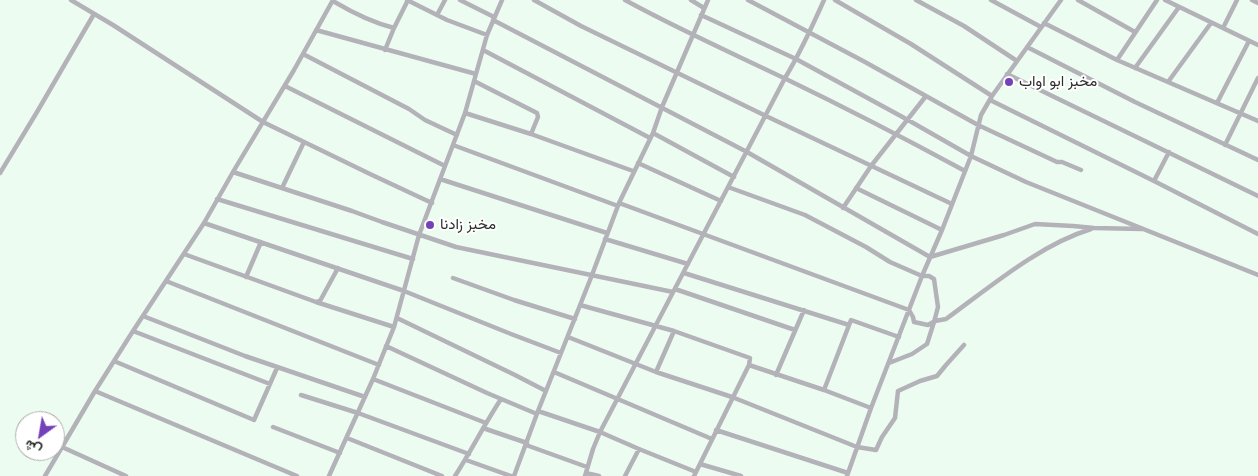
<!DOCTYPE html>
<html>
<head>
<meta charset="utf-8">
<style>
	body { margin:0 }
	#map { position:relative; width:1258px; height:476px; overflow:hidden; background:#edfcf0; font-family:"Space Grotesk",Vazirmatn,sans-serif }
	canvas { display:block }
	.north { position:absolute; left:15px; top:411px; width:50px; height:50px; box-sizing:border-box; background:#fff; border:1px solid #a9abaa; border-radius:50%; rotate:212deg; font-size:14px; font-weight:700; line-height:20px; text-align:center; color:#292e2a }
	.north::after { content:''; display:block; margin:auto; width:18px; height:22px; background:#7441b9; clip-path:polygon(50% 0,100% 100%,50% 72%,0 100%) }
</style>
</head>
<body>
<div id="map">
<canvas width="1258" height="476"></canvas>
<div class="north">ش</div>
</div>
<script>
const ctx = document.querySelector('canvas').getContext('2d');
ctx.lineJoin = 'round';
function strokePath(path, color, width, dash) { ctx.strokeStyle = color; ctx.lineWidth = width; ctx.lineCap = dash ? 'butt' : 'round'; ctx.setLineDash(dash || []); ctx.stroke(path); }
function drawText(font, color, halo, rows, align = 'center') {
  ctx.font = font + ' "Space Grotesk",Vazirmatn,sans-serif'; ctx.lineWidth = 4; ctx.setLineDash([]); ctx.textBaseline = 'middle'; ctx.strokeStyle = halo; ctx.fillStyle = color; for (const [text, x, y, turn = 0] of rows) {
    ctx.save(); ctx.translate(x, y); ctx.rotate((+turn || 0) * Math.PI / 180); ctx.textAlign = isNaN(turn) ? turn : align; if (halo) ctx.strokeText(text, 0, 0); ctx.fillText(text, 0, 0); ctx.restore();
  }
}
const minor = new Path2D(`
	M71,0L113,25L263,122L370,174L432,203
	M407,0L447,20L487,35
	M460,0L494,17
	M534,0L581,26L766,116L952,204
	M625,0C678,29 732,53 786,79C846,108 906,139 965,171
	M691,0L704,8
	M748,0L865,62L978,125L1057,162H1062L1081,170
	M835,0L911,44L992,96
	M916,0L964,26L1017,61
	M991,0L1041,27
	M1078,0L1135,32
	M1165,0L1258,45
	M1252,0L1258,3
	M333,1C353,13 371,22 394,28
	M437,15L445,0
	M701,15L796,59L908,120L971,156L1026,182L1258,275
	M493,20L747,152L930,257L1004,235L1035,224L1073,226L1094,228L1142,229
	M1044,23L1117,60L1258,121
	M1223,28L1237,0
	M316,30L476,74
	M1027,47L1135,102L1258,160
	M385,50L394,28L408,0
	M483,50L650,138
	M303,54L409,109L425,120L457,135
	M1117,60L1157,0
	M1135,68L1179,7
	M1007,74L1258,196
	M474,81L537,113L538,117L531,134
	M1168,82L1211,23
	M285,86L445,166
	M990,100L1154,181L1258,234
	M1217,103L1249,41
	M465,113L531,134L633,171
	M653,133L734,177
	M453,145L618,206
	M1225,145L1258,78
	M638,163L721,201
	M233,172L352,211L382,222L456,247L673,292
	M0,173L37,112L94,14
	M440,179L607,233
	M1154,181L1169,152
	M728,187L805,215L866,247L890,262L922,276H929L934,279L938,307L934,322L927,344L912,354L889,363
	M282,188L304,142
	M856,188L942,230
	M217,199L413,259
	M619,203L909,310L913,317L914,322L928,325L935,321L946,319C990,287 1039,245 1091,229
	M843,208L871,166L926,96
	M204,223L404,291L511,334L561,353
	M605,239L688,264
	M184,254L316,302L320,301L338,268
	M684,273L849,325
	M246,277L261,242
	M453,278L514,300L575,319
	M166,281L379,365
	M675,289L795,330
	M316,302L394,327
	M580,305L674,331L750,358L749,365L694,476
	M143,316L245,356L365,397
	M397,318L515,375L546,391
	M133,331L270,384
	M568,337L656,372L732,397L857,447L876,450L882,437L895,418L898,391L920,381L937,376L946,365L964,345
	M386,346L487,393L537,414
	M114,361L254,420L277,368
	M749,365L824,390L871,408
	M554,372L712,439
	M656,372L674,331
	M776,375L804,310
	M373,379L486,423
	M824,390L851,320L899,337
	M95,391L297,476
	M301,395L358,413L469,454
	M538,411L600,432L639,449L696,472
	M273,427L340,453
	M483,428L527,443
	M716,430L848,473
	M347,438L442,476
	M526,445L587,467
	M62,447L126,476
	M466,460L511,476
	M700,464L741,476
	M586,473L599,476
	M45,476L95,391L133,331L204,223L233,172L294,70L333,0
	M329,476L373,379L394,327L419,235L465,113L487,35L502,0
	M455,476C471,451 484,425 501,399
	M514,476L538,411L592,275L619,203L653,133L662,107L708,0
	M585,476L593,449L600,432L785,78C800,53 812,27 824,0
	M625,476L639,449
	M847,476L871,408L922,276L942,230L971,156L981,115L992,96L1061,0`);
const markers = [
	[1009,82,5,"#7441b9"],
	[430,225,5,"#7441b9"]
];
const poiNames = [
	["مخبز ابو اواب",1019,82],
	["مخبز زادنا",440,225]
];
strokePath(minor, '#b4b2b9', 4.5);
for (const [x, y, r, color] of markers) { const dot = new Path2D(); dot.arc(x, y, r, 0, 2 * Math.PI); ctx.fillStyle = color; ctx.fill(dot); strokePath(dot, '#fff', 2); }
drawText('15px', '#292e2a', '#fff', poiNames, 'left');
</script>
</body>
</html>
